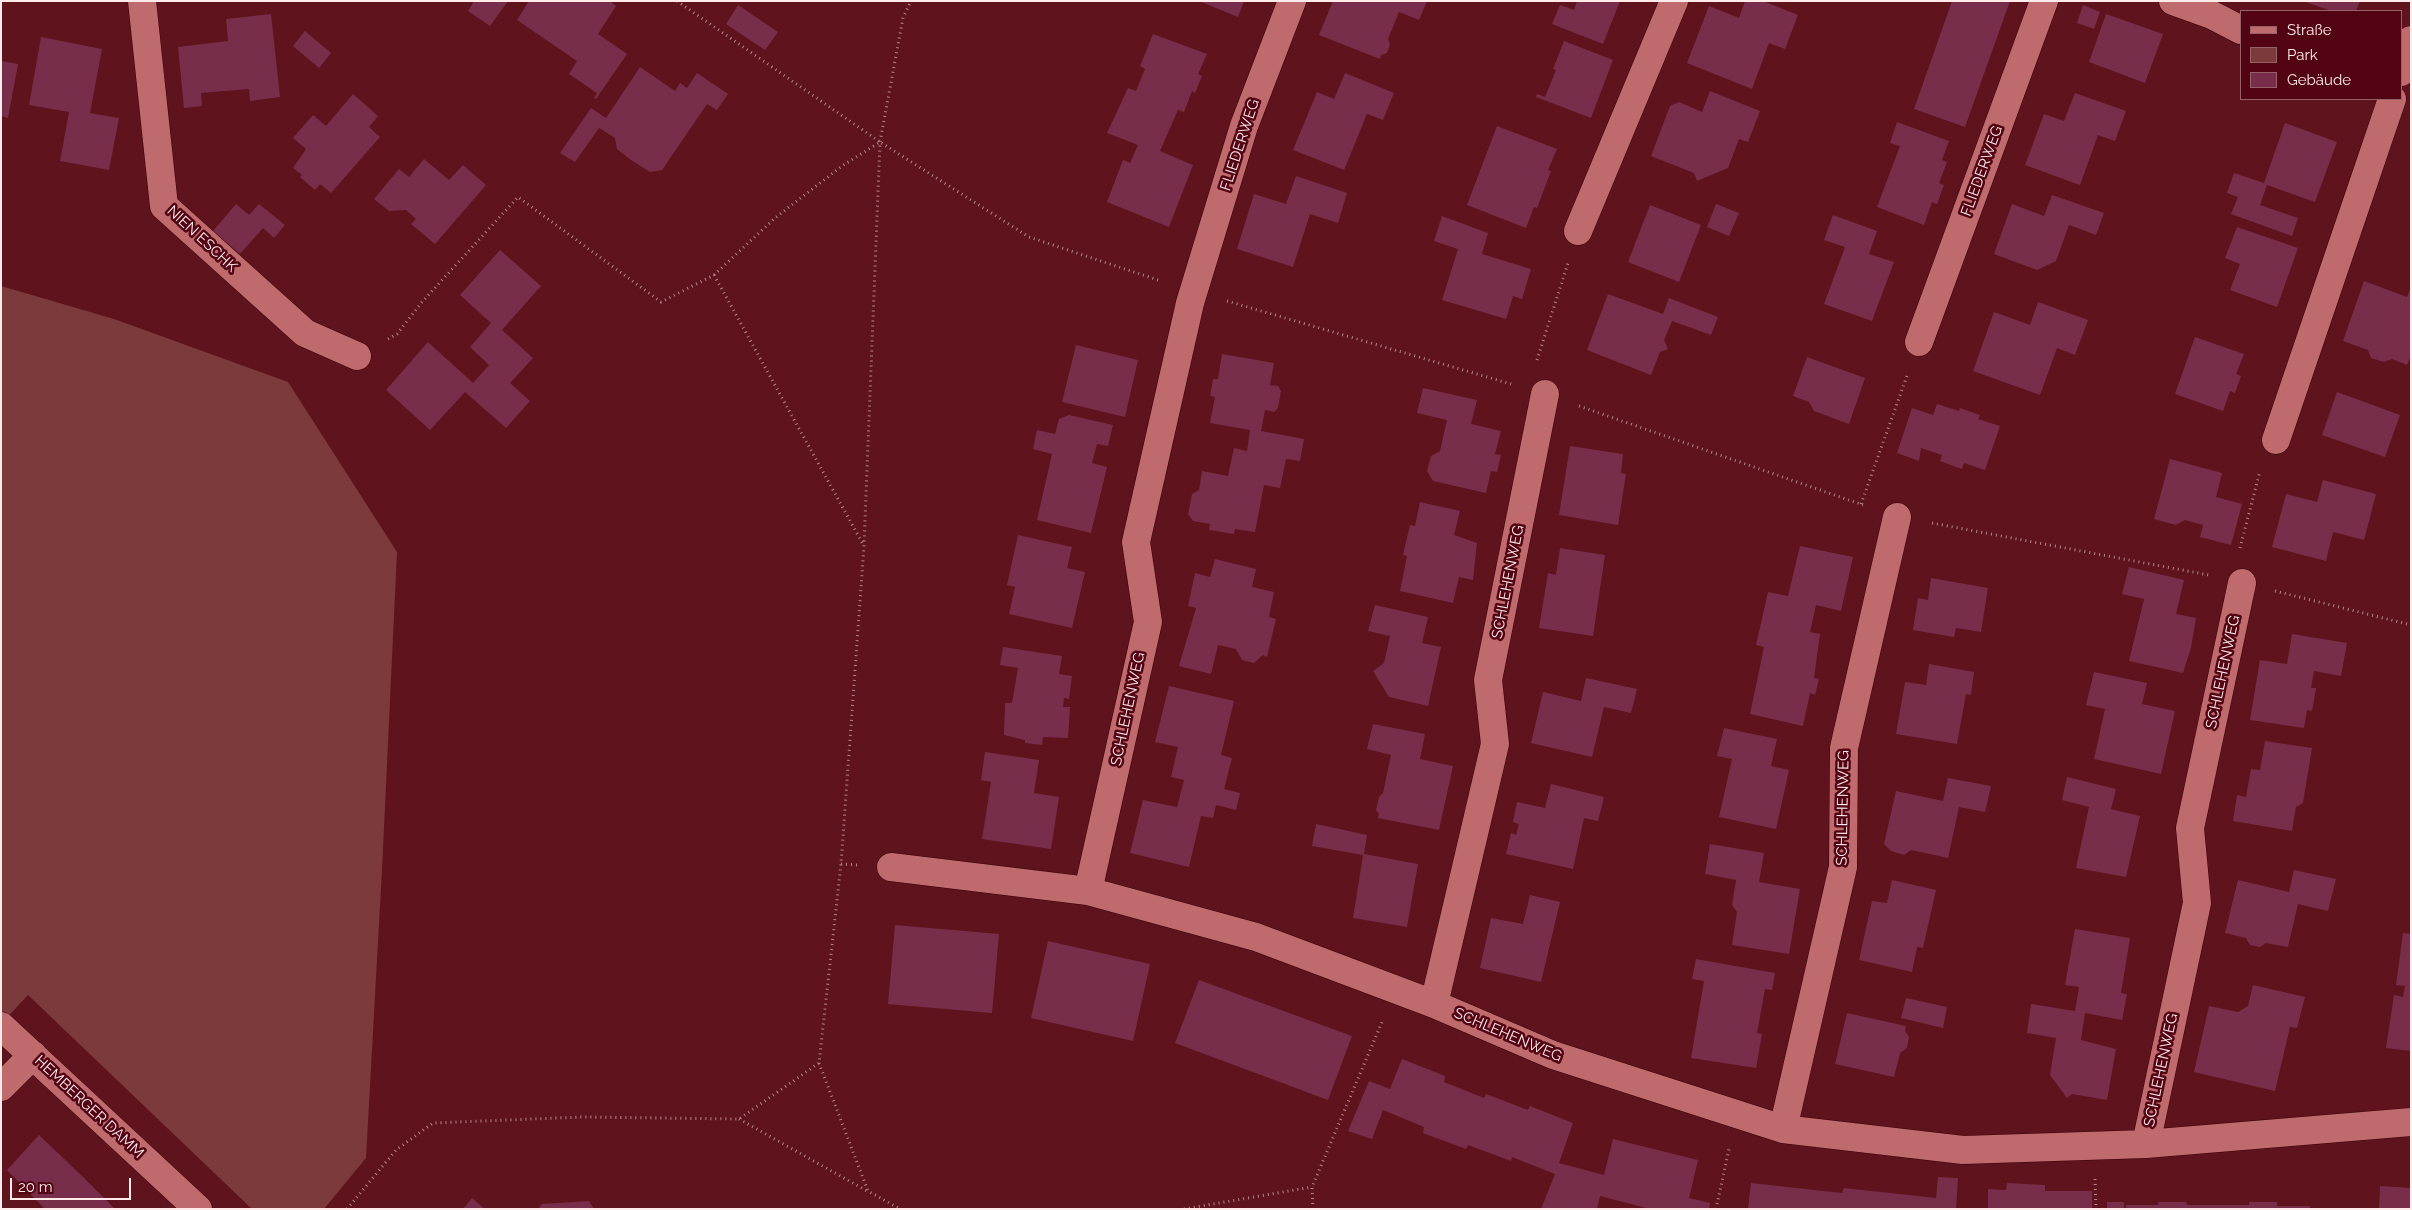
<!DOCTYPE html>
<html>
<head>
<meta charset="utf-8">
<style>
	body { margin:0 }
	#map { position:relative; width:2412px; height:1210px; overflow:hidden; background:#5f131c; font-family:Raleway,sans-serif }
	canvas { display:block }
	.frame { position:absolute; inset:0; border:2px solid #feebea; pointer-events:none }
	.legend { position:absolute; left:2240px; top:10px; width:162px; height:90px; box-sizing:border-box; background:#530413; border:1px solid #976069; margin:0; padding:6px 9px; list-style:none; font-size:15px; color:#feebea }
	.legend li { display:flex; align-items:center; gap:10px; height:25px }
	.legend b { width:25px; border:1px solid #976069 }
	.scale { position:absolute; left:10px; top:1178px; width:121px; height:22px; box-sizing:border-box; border:2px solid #feebea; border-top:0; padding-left:6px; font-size:15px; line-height:18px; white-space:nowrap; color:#feebea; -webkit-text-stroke:4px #530413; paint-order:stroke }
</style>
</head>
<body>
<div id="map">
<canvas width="2412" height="1210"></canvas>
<div class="frame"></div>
<ul class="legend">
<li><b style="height:6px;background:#bf6a6d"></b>Straße</li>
<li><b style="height:14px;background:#7d3a3d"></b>Park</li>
<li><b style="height:14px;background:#782e4a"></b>Gebäude</li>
</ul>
<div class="scale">20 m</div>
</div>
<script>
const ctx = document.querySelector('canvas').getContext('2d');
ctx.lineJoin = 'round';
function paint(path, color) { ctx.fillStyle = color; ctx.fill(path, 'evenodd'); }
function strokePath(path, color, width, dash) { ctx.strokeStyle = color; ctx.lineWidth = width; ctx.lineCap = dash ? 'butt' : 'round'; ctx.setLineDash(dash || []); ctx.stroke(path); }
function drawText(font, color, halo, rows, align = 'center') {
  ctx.font = font + ' Raleway,sans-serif'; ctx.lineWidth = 5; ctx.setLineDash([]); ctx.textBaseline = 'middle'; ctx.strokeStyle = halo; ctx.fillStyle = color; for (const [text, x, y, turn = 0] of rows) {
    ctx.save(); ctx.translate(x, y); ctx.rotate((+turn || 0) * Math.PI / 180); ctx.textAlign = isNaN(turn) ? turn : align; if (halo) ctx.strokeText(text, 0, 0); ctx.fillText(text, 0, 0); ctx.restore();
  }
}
const green = new Path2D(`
	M1,286L114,319L288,382L397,552L382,870L366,1158L324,1209H252L28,995L1,1024Z`);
const building = new Path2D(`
	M474,1H508L490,26L468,11Z
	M529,1H610L616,6L598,34L627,54L596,99L594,98L597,93L569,74L577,61L517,20Z
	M1199,1H1244L1238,17Z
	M1333,1H1427L1419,20L1399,12L1388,39L1390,44L1387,53L1381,55L1380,59L1319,35Z
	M1577,1H1620L1603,44L1552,24L1560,5L1574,10Z
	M1745,1H1763L1798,15L1785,49L1769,43L1752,89L1687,63L1709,6L1739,18Z
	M1952,1H2010L1965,127L1914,109Z
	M2303,1H2360L2356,11H2331Z
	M738,5L778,32L765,50L726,24Z
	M2083,5L2100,12L2094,29L2077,23Z
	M271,14L280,97L250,101L249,89L201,93L202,106L184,108L178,47L228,41L226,19Z
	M2106,14L2163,34L2145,83L2089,62Z
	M305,31L331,53L319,68L293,46Z
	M1153,34L1207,54L1198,74L1202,76L1195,93L1192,91L1184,112L1178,110L1160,151L1193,165L1169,227L1107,202L1123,160L1130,163L1138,145L1107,133L1128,88L1136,91L1145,69L1140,66Z
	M41,37L102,49L90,113L119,118L109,170L60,161L69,112L29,105Z
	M1564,41L1613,60L1591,118L1536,97L1537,94L1545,97L1556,70L1553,69Z
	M1,61L18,64L8,118L1,116Z
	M640,67L675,91L680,83L687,88L697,73L728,94L717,110L707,104L662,170L650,172L631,160L617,149L615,138L599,128L575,162L560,153L591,108L606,118Z
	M1345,73L1394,93L1383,120L1367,114L1344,170L1293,150L1317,92L1334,99Z
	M1710,91L1760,111L1748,142L1739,139L1728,168L1697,181L1694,173L1651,156L1670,106L1679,102L1702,112Z
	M2075,93L2126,111L2115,141L2098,135L2080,185L2025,165L2044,114L2064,121Z
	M353,94L378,116L369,127L380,137L331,193L320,184L315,190L300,177L302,175L293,168L306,149L293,138L313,115L326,126Z
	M1897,122L1949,141L1942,160L1947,162L1939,183L1944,185L1937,204L1932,202L1924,225L1877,207L1900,146L1890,143Z
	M2285,123L2337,142L2315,202L2267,185L2260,205L2298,218L2292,236L2231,214L2238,197L2227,193L2234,173L2264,183Z
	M1497,126L1557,149L1548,170L1551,171L1537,208L1534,207L1526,228L1467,205Z
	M424,159L449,180L463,165L486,185L435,244L411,224L416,219L406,210L389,211L374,199L399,169L409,177Z
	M1296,176L1347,193L1338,223L1310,214L1293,267L1237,249L1254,194L1286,204Z
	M2052,195L2104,213L2096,235L2069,225L2056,261L2037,270L1994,254L2012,204L2044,216Z
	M236,204L249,215L259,204L285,225L274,238L263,228L240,254L213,231Z
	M1716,204L1739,213L1729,236L1707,227Z
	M1650,205L1701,225L1679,282L1628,262Z
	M1833,215L1877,231L1869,254L1894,262L1872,321L1824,304L1845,247L1824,240Z
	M1442,216L1488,233L1482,254L1531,269L1522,299L1513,296L1506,319L1442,300L1458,249L1434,241Z
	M2237,227L2298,248L2277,307L2230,290L2240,264L2225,258Z
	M500,250L541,286L502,330L533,358L510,383L530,401L506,428L465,392L430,430L386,390L428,342L473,383L489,365L470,347L491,323L460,295Z
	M2364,281L2407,297L2411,287V355L2407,365L2392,359L2384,362L2371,358L2368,350L2343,341Z
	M1608,294L1663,314L1669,298L1718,317L1711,335L1672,321L1664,340L1668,349L1660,352L1651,375L1587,350Z
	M2038,302L2088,320L2075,355L2057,348L2040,395L1973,371L1994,312L2030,325Z
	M2195,337L2244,354L2236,374L2241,376L2235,393L2230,391L2223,411L2175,394Z
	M1076,345L1138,360L1125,417L1062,402Z
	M1222,354L1274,363L1270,385L1278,386L1281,391L1278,408L1274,412L1265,410L1261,431L1304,439L1300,461L1286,459L1280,488L1264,485L1255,532L1235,529L1234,534L1209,530L1210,524L1193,521L1188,514L1192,494L1199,490L1202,471L1228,476L1234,448L1247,451L1250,430L1210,423L1215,397L1210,396L1213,379H1218Z
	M1807,357L1865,378L1849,424L1814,411L1809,402L1793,396Z
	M1423,388L1477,400L1471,424L1501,431L1495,454L1501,455L1497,472L1491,471L1486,493L1433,481L1427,471L1431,456L1440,451L1447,420L1417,413Z
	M2337,392L2400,415L2385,457L2322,435Z
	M1937,404L1959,411L1960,408L1980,415L1978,419L2000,426L1985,470L1964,463L1962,469L1940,461L1942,455L1921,448L1919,461L1897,453L1912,408L1933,415Z
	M1069,415L1113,425L1108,446L1097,444L1092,463L1107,467L1091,533L1037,520L1052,454L1033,449L1037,430L1055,434L1059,419Z
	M1570,446L1623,454L1621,473L1626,474L1618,525L1559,515Z
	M2170,459L2222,473L2216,497L2242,504L2231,545L2200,537L2203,525L2185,520L2176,525L2154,519Z
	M2323,480L2376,494L2364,540L2333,532L2326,561L2272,547L2286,494L2317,502Z
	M1420,502L1460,511L1454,535L1477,543L1473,580L1459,577L1453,603L1400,591L1407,556L1403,555L1410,525L1415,526Z
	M1018,535L1072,547L1067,568L1085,572L1072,628L1009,614L1015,587L1007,585Z
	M1800,546L1853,557L1841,611L1816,605L1810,632L1820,634L1814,678L1819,679L1815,695L1810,693L1803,726L1750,714L1764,647L1756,645L1768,592L1788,596Z
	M1560,548L1605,555L1593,636L1539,628L1548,573L1556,575Z
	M1215,559L1256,569L1252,587L1274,592L1269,617L1276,619L1267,657L1263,655L1254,663L1242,660L1236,649L1218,645L1211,674L1179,666L1196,608L1188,606L1195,573L1210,577Z
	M2129,567L2184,580L2176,614L2196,618L2191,648L2183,673L2129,661L2144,599L2122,594Z
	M1931,578L1988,588L1981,632L1956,628L1954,637L1913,630L1918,598L1928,600Z
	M1375,605L1428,617L1422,643L1441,647L1428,706L1389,697L1373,671L1384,663L1390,636L1368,631Z
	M2292,634L2347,643L2341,676L2314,671L2311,688H2316L2312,711L2307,710L2304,728L2250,720L2260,660L2287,664Z
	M1003,647L1062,656L1059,674L1072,676L1069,699L1064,698L1063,707H1070L1068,738L1043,737L1042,745L1025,743V740L1004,735L1005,703H1012L1018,668L1000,665Z
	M1929,664L1974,672L1971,695L1966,694L1957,744L1896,734L1905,682L1926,685Z
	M2094,672L2147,683L2142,704L2175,711L2161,774L2094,759L2105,709L2086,705Z
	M1586,678L1637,689L1631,713L1604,707L1592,757L1531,743L1543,692L1581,701Z
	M1169,686L1234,701L1221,755L1232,758L1224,789L1240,793L1236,810L1216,805L1213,818L1201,816L1189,867L1130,853L1143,800L1177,807L1184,780L1171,777L1178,747L1155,742Z
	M1373,724L1425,734L1420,759L1453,766L1439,830L1378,818L1379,814L1376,810L1379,797L1383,793L1391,755L1367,749Z
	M1724,728L1777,739L1771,766L1789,770L1776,829L1719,817L1732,759L1717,756Z
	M2265,741L2312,748L2303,803L2296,807L2292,831L2233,821L2237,795L2246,797L2251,769L2260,770Z
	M985,752L1039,760L1034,793L1059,797L1051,849L982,839L991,782L981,780Z
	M2067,777L2116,789L2111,809L2140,816L2126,877L2076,868L2089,807L2062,800Z
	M1948,778L1991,786L1985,812L1959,807L1948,858L1911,850L1904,855L1891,851L1884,844L1896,791L1943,801Z
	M1551,784L1604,797L1598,821L1584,818L1573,869L1506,854L1511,833L1516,835L1519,824L1513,822L1517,802L1545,808Z
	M1316,824L1367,835L1364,854L1418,864L1407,927L1353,918L1363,855L1312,846Z
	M1710,844L1764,853L1759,882L1800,889L1789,954L1732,945L1737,912L1732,905L1736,880L1705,874Z
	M2294,870L2336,879L2328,911L2298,904L2288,947L2266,943L2260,947L2250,945L2246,938L2225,933L2238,880L2289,892Z
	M1892,880L1936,890L1923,948L1917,947L1912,972L1859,960L1872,901L1887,903Z
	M1530,895L1560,902L1541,982L1480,968L1491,918L1523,924Z
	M895,925L999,934L992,1013L888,1004Z
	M2075,929L2130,938L2121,993L2127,994L2122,1020L2085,1013L2081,1040L2116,1049L2107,1100L2072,1094L2067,1098L2050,1075L2056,1038L2027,1033L2031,1004L2075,1011L2079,987L2065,985Z
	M2403,933L2411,934V1051L2386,1048L2394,995L2403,997L2405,986L2396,985Z
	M1048,941L1150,964L1133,1041L1031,1018Z
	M1696,959L1775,973L1772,990L1765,989L1757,1033L1762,1034L1756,1068L1691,1058L1704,981L1692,979Z
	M1199,980L1352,1036L1328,1100L1175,1043Z
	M2253,985L2305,997L2297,1028L2290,1027L2275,1091L2194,1072L2209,1006L2238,1012L2248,1006Z
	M1906,998L1947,1007L1943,1028L1901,1018Z
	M1847,1013L1906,1026L1905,1031L1909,1037L1907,1048L1900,1053L1894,1077L1835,1064Z
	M1402,1059L1445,1076L1444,1082L1484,1098L1486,1094L1528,1110L1530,1106L1573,1123L1559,1163L1604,1175L1613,1139L1698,1160L1689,1198L1710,1203L1709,1209H1650L1600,1196L1597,1209H1541L1555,1174L1512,1157L1511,1161L1468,1145L1466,1149L1423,1133L1424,1127L1383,1110L1372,1139L1348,1131L1369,1081L1390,1089Z
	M39,1135L81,1175L115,1209H45L7,1170Z
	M1938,1177L1958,1178L1956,1209H1748L1751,1183L1842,1193L1844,1188L1936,1198Z
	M2007,1183L2045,1185V1191H2092V1209H1988V1189L2006,1190Z
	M2380,1186L2411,1188V1209H2379Z
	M472,1198L485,1209H463Z
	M589,1201L594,1209H538L542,1204Z
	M2107,1202H2124V1209H2107Z
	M2158,1202H2186L2187,1205H2249V1202H2277V1206H2310V1209H2126V1205H2158Z`);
const path = new Path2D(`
	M677,1L880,142
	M714,275L775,218L842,166L880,142L1029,237L1161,281
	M1227,301L1511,384
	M388,339L397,334L422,302L518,197L661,302L714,275L864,546
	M1537,360L1568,263
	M1579,406L1863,505
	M1861,504L1908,373
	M1932,523L2209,575
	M2240,548L2260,471
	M2275,591L2411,625
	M841,864L858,865
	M819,1063L868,1191L900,1209
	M739,1119L867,1191
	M2095,1179L2096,1209
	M347,1209L396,1150L433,1123L582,1117L739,1119L819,1063L841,864L864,546L880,142L903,18L911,1
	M1184,1209L1312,1187
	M1313,1209L1312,1187L1382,1022
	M1716,1209L1729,1149`);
const minor = new Path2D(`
	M142,1L164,206L305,333L357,356
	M2173,1L2212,15L2241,30
	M2401,72L2411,40
	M1578,231L1674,1
	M1919,342L2044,1
	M2276,440L2392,99
	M891,867L1088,891L1256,937L1434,1004L1553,1055L1783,1129L1963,1150L2146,1144L2411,1122
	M1088,891L1148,622L1136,542L1190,303L1244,126L1292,1
	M1434,1004L1495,744L1488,680L1545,394
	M1,1026L198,1209
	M1,1087L33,1055
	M1783,1129L1843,867L1844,748L1897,517
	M2146,1144L2197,903L2190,828L2242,583`);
const streetNames = [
	["FLIEDERWEG",1240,145,-72],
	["FLIEDERWEG",1982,171,-70],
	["NIEN ESCHK",202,239,43],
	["SCHLEHENWEG",1508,582,-79],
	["SCHLEHENWEG",2223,672,-78],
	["SCHLEHENWEG",1128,709,-78],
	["SCHLEHENWEG",1843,808,-89],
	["SCHLEHENWEG",1508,1035,23],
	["SCHLEHENWEG",2161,1070,-78],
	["HEMBERGER DAMM",89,1107,43]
];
paint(green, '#7d3a3d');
paint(building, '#782e4a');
strokePath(minor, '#3a010a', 29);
strokePath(path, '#b4868a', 3, [1, 4]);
strokePath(minor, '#bf6a6d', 28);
drawText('15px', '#feebea', '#530413', streetNames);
</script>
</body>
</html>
